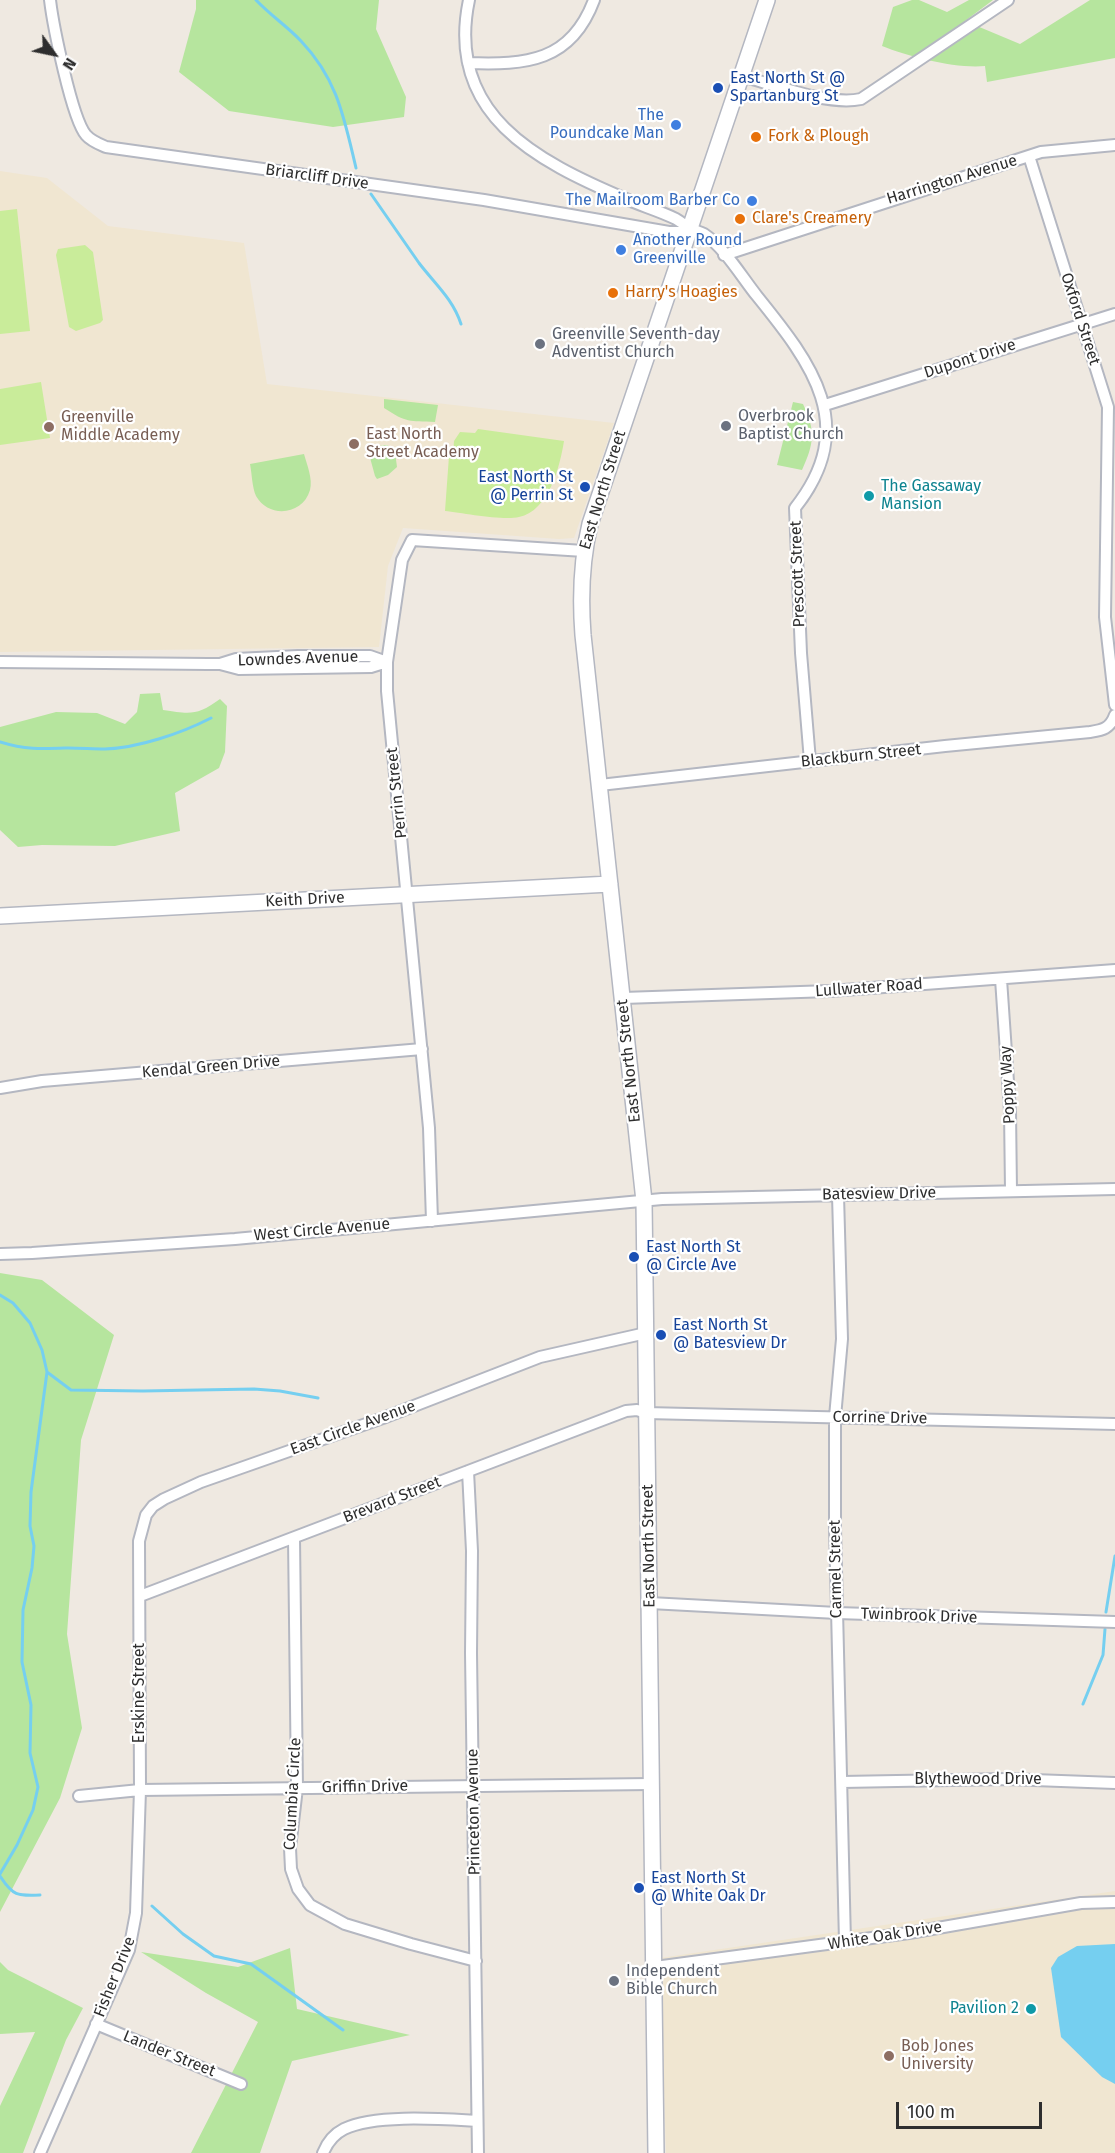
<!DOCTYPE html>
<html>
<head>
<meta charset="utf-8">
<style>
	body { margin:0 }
	#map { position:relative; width:1115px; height:2153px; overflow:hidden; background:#efe9e1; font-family:"Fira Sans",sans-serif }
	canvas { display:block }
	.north { position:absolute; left:24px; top:24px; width:60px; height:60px; -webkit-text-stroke:4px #fff; paint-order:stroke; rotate:123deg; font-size:16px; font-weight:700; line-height:24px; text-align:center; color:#2e2e2e }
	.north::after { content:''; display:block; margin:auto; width:21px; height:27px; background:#2e2e2e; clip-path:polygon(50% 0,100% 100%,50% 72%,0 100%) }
	.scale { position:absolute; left:896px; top:2102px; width:146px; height:27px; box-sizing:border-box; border:3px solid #2e2e2e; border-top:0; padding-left:8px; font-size:18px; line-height:21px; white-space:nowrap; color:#2e2e2e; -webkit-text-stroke:4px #fff; paint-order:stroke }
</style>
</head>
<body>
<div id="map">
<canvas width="1115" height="2153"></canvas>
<div class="north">N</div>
<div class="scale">100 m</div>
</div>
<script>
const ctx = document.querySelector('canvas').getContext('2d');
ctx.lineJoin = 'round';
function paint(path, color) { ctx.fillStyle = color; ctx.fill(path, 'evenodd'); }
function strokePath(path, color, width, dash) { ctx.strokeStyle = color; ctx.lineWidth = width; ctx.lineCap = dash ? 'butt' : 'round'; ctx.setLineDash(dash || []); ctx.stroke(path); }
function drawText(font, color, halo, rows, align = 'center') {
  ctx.font = font + ' "Fira Sans",sans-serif'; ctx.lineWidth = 4.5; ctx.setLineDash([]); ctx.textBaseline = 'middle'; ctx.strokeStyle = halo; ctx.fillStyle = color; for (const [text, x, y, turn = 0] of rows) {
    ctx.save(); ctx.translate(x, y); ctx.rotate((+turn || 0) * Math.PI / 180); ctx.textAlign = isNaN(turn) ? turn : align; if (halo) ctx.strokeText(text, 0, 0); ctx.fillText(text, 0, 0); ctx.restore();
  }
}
const education = new Path2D(`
	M0,171L47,178L108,226L244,243L267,384L614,423L574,538L559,539L403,528L388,566L379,647L0,652Z
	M1115,1891V2153H666L660,1958Z`);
const green = new Path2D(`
	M196,0H379L376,29L406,97L404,117L333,127L229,111L179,72L196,9Z
	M912,0H919L947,12L969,0H993L965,21L1020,44L1090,0H1115V58L987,82L985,66C957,69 909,57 882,46L893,7Z
	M384,399L438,405L435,422C409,421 407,423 384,408Z
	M793,402L803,404C816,431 814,444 802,470L777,465Z
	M387,445L395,452L397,467L388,475L377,479L375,476L369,454L379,446Z
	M304,454C307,465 313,479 310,490C303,515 269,519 256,496C252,487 252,474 250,464Z
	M160,693L163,710C190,714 197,716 220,699L227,706L225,752L219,768L175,793L180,831L115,846L42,845L18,847L0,830V727L56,712L97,713L125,724L137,712L140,694Z
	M0,1273L42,1280L114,1335L81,1440L67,1634L82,1728L60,1798L0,1912Z
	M290,1948L297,2009L410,2035L292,2061L260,2153H191L258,2022L206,1993L141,1952L238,1967Z
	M0,1962L8,1970L83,2008L66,2040L23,2153H0V2106L35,2032L0,2034Z`);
const pitch = new Path2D(`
	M17,209L30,331L0,334V211Z
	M85,245L93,252L103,320L100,323L76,331L69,327L56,255L58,249Z
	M41,382L50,438L0,445V389Z
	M478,429L564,441C560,466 549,511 519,517C504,521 463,513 445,511L449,456L453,455L454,441L460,432L475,433Z`);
const water = new Path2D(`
	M1115,1944V2084L1102,2077L1061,2037L1051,1968L1058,1957L1077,1946Z`);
const stream = new Path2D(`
	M256,0C270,15 287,26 301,41C338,80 344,118 356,168
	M371,194C387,217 403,240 419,263C435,284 453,299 461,324
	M0,742C26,750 42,749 68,748C81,748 93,749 105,749C138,748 182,733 211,718
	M0,1295L13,1303L30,1323L42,1350L47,1372L31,1492L30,1526L34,1546L32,1568L23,1610L22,1662L31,1705L30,1753L38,1787L33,1810L17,1845L0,1874
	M47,1372L71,1390L143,1391L254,1389L280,1391L318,1398
	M1106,1612L1115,1556
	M1083,1704L1103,1655L1105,1629
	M0,1876C13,1896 17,1896 40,1895
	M152,1906L183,1934L214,1956L251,1964L343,2030`);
const street = new Path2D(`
	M50,0C53,25 72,119 86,135C91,141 99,144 106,147L484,200L669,232H680L690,228
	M469,0C445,114 536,161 626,199C642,206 660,211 676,219C681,222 686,226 691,229C696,231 700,232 704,234C725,248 741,276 757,296C812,364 860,426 795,508L801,653L810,761
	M468,63C526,65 571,62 594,0
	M742,76C775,85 828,106 861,99L1008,0
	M1029,156L1108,407L1105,617L1115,705
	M724,255L1041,152L1115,145
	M825,405L1115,314
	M0,662L208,664H220L236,659L298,656H370L387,662
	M220,664L239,669L371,667L387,662
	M600,785L945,746L1090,732C1102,730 1110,729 1115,715
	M1001,979L1010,1111L1011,1191
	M623,998L830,991L1115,970
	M0,1088L42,1081L422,1049
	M838,1195L842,1339L835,1417V1527L845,1942
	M432,1221L429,1128L387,691V662L402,560L412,540L584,551
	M0,1254L32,1253L235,1239L662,1199L1115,1189
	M468,1471L472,1551L471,1653L478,2153
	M294,1538L297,1788L290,1848L291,1869L298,1889L310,1905L345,1924L411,1944L476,1961
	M140,1596L626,1411L637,1410L646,1413L1115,1424
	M650,1603L837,1613L1115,1622
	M842,1782L1007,1779L1115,1783
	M79,1796L140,1790L651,1784
	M655,1967L909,1933L1081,1903L1115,1902
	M96,2024L241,2084
	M40,2153L129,1950L136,1913L140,1790L139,1541L146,1515L153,1506L164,1499L201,1482L383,1418L540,1357L646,1333
	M323,2153C327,2143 334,2134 344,2129C375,2114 441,2119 477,2121`);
const secondary = new Path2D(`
	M0,916L610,884
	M656,2153L644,1201L583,635C580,596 581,562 590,524L767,0`);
const markers = [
	[718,88,6,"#1a4fb4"],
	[676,125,6,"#3f7fe0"],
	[756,137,6,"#e8710a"],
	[752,201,6,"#3f7fe0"],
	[740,219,6,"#e8710a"],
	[621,250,6,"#3f7fe0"],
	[613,293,6,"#e8710a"],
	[540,344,6,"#6b7280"],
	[726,426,6,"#6b7280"],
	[49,427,6,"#8d6e63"],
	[354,444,6,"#8d6e63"],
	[585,487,6,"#1a4fb4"],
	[869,496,6,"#0f9aa8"],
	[634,1257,6,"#1a4fb4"],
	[661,1335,6,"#1a4fb4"],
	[639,1888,6,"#1a4fb4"],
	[614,1981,6,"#6b7280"],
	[1031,2009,6,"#0f9aa8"],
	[889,2056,6,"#8d6e63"]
];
const transitNames = [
	["East North St @",730,79],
	["Spartanburg St",730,97],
	["East North St",573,478,"right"],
	["@ Perrin St",573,496,"right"],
	["East North St",646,1248],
	["@ Circle Ave",646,1266],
	["East North St",673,1326],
	["@ Batesview Dr",673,1344],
	["East North St",651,1879],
	["@ White Oak Dr",651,1897]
];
const shopNames = [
	["The",664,116],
	["Poundcake Man",664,134],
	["The Mailroom Barber Co",740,201],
	["Another Round",633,241,"left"],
	["Greenville",633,259,"left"]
];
const foodNames = [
	["Fork & Plough",768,137],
	["Clare's Creamery",752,219],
	["Harry's Hoagies",625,293]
];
const streetNames = [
	["Briarcliff Drive",317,177,8],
	["Harrington Avenue",952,180,-17],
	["Oxford Street",1080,319,72],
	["Dupont Drive",970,359,-18],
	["East North Street",603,490,-73],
	["Prescott Street",798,574,-92],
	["Lowndes Avenue",298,659,-2],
	["Blackburn Street",861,756,-6],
	["Perrin Street",397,793,-96],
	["Keith Drive",305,900,-3],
	["Lullwater Road",869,988,-4],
	["East North Street",629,1061,-96],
	["Kendal Green Drive",211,1067,-5],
	["Poppy Way",1008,1085,-93],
	["Batesview Drive",879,1194,-1],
	["West Circle Avenue",322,1230,-5],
	["Corrine Drive",880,1418,1],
	["East Circle Avenue",353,1428,-20],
	["Brevard Street",392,1500,-21],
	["East North Street",649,1546,-91],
	["Carmel Street",836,1569,-91],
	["Twinbrook Drive",919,1616,2],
	["Erskine Street",140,1693,-90],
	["Blythewood Drive",978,1780],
	["Griffin Drive",365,1787,-1],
	["Columbia Circle",293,1794,-87],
	["Princeton Avenue",474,1812,-91],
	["White Oak Drive",885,1936,-9],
	["Fisher Drive",115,1977,-68],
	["Lander Street",169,2054,22]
];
const worshipNames = [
	["Greenville Seventh-day",552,335],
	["Adventist Church",552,353],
	["Overbrook",738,417],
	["Baptist Church",738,435],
	["Independent",626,1972],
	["Bible Church",626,1990]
];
const educationNames = [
	["Greenville",61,418],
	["Middle Academy",61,436],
	["East North",366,435],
	["Street Academy",366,453],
	["Bob Jones",901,2047],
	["University",901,2065]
];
const cultureNames = [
	["The Gassaway",881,487],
	["Mansion",881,505],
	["Pavilion 2",1019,2009,"right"]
];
paint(education, '#f0e6d1');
paint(green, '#b6e59e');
paint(pitch, '#c9ec9a');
paint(water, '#75cff0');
strokePath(stream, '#75cff0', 3);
strokePath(street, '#b4b7c1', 14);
strokePath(secondary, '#b4b7c1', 18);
strokePath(street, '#fff', 10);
strokePath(secondary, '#fff', 15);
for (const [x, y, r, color] of markers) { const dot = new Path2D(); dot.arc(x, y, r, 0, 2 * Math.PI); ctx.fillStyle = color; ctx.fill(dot); strokePath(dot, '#fff', 2); }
drawText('16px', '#164399', '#fff', transitNames, 'left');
drawText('16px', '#366cbe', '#fff', shopNames, 'right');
drawText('16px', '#c56008', '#fff', foodNames, 'left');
drawText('16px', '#2e2e2e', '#fff', streetNames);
drawText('16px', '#5b616d', '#fff', worshipNames, 'left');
drawText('16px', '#785e54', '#fff', educationNames, 'left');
drawText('16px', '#0d838f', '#fff', cultureNames, 'left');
</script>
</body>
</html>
